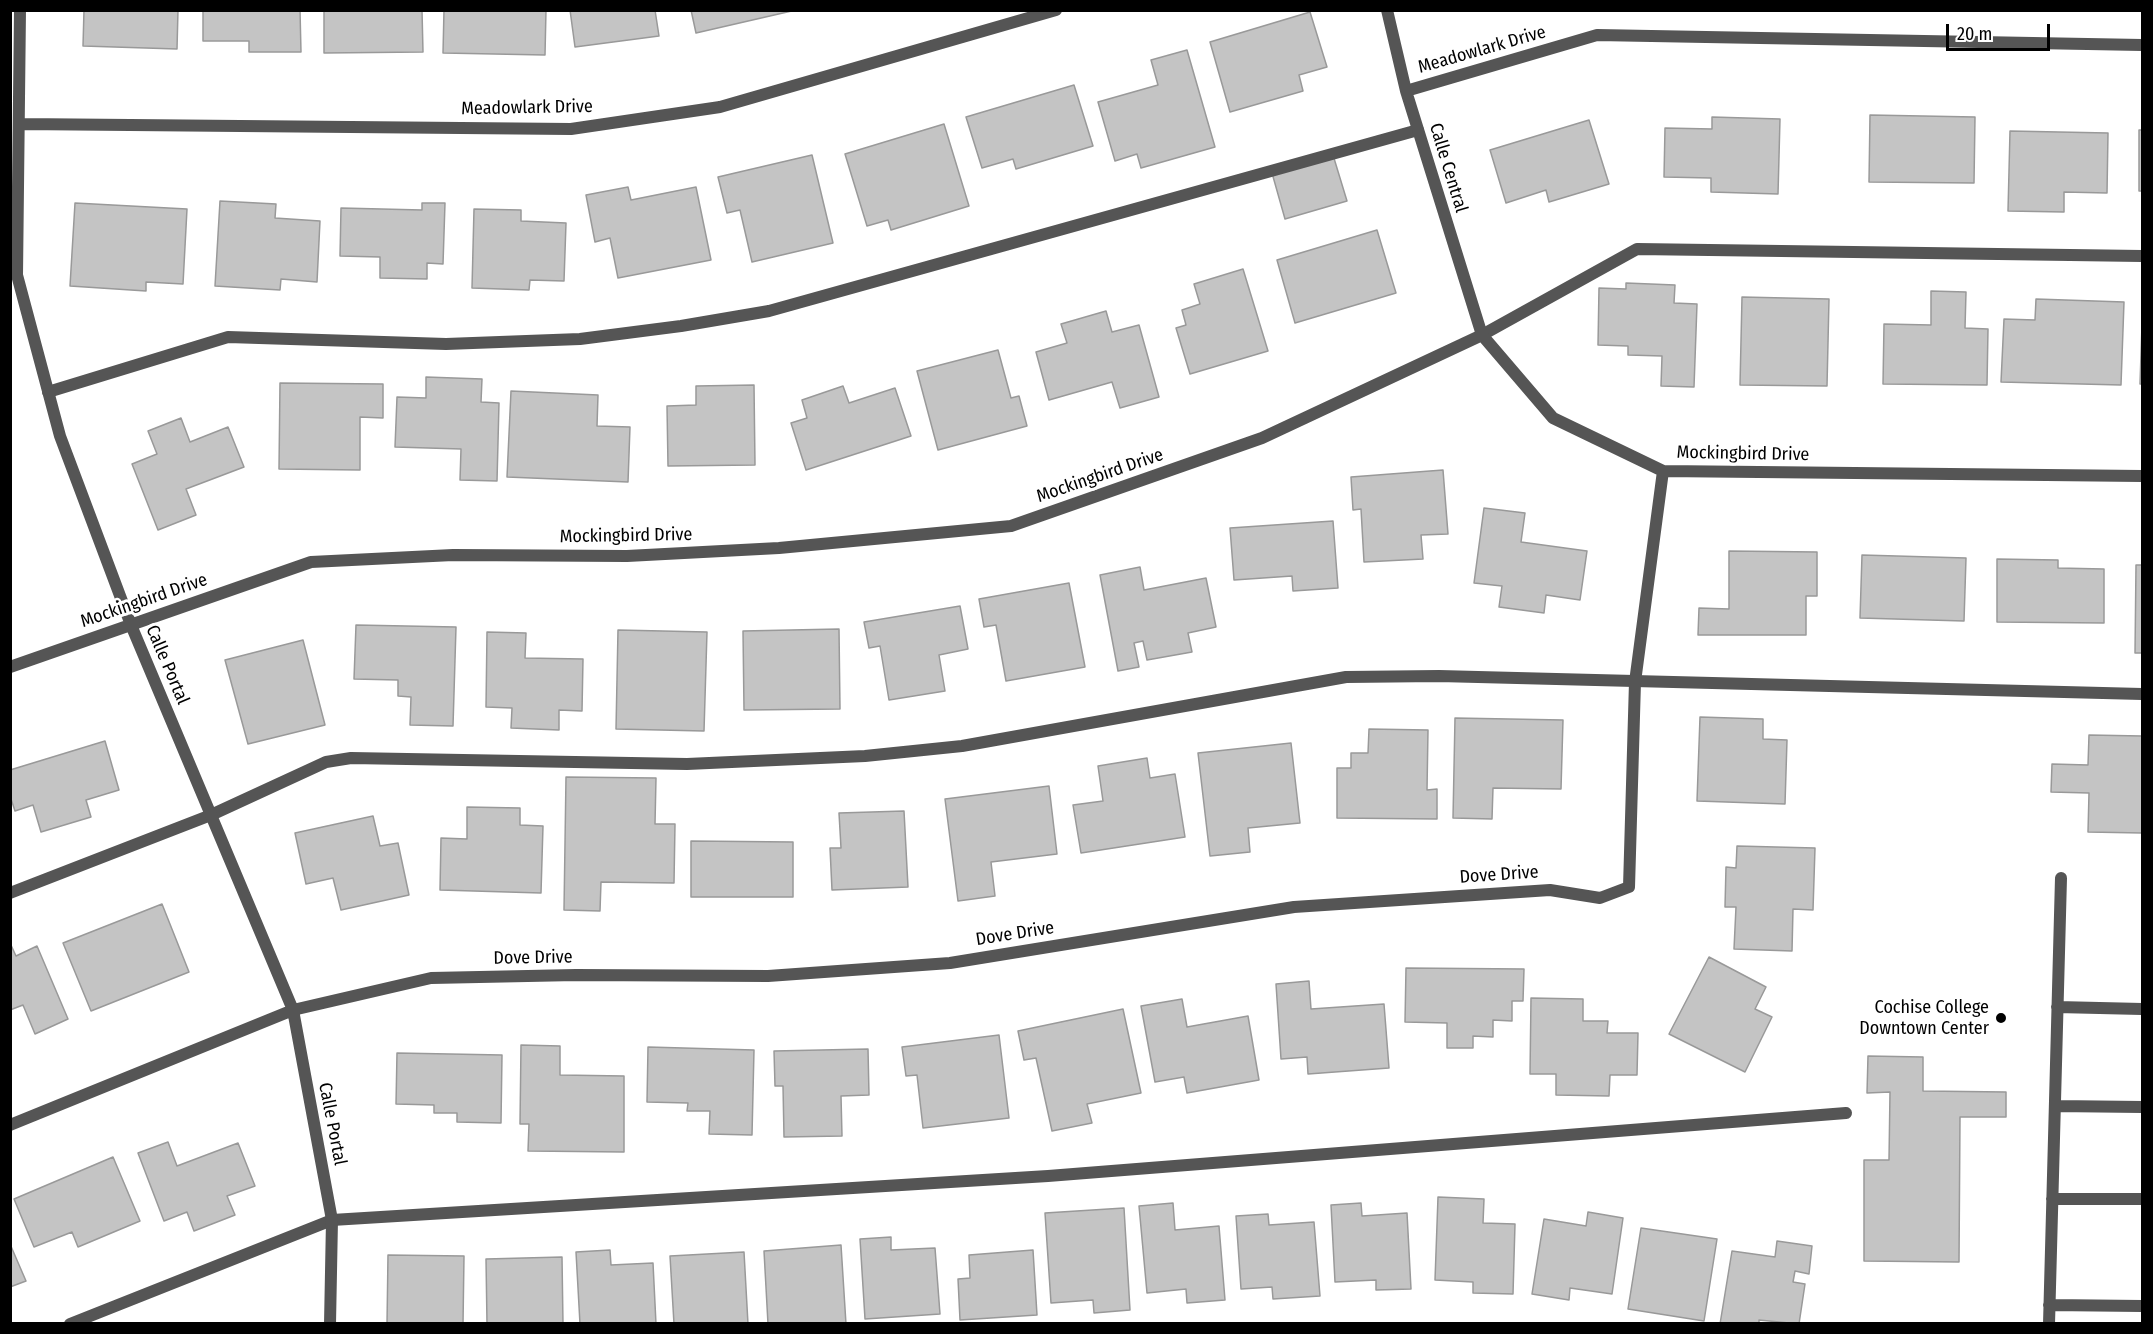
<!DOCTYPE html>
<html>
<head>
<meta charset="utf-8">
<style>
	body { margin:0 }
	#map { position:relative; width:2153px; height:1334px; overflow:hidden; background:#fff; font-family:"Fira Sans Condensed",sans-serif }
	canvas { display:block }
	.frame { position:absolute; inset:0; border:12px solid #000; pointer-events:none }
	.scale { position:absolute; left:1946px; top:24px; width:104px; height:27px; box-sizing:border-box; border:3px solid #000; border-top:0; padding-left:8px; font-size:18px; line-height:21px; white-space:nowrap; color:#000; -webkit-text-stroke:4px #fff; paint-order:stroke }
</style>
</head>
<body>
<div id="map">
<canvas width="2153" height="1334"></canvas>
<div class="frame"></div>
<div class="scale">20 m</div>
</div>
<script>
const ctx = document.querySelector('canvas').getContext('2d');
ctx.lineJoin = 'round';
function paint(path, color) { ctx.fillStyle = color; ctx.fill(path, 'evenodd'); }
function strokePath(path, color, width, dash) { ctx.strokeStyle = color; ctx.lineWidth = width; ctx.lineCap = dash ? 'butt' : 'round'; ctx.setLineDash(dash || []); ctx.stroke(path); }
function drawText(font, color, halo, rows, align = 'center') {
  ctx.font = font + ' "Fira Sans Condensed",sans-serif'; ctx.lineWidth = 6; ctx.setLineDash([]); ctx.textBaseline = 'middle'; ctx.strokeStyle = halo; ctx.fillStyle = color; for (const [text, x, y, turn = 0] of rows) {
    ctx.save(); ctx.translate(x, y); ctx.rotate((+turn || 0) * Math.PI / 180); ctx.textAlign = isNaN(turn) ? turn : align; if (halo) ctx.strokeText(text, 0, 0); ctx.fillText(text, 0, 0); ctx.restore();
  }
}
const building = new Path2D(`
	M84,10H178L177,49L83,46Z
	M203,10H300L301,52H249V41H203Z
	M324,10H422L423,52L324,53Z
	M444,10H546L545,55L443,53Z
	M570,10H655L659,36L575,47Z
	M691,10H796L696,33Z
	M1310,12L1327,67L1299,75L1303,91L1230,112L1210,42Z
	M1187,50L1215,147L1141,168L1137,154L1115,161L1098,102L1158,85L1151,60Z
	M1074,85L1093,146L1016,169L1013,159L982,168L966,117Z
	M1870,115L1975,117L1974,183L1869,182Z
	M1712,117L1780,119L1778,194L1711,192V178L1664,177L1665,128L1712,129Z
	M1589,120L1609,184L1549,202L1546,190L1506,203L1490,150Z
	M944,124L969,206L891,230L888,220L867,226L845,154Z
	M2139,130H2142V191H2139Z
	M2010,131L2108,133L2107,193L2064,192V212L2008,211Z
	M812,155L833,243L752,262L740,210L727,213L718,177Z
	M1333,155L1347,201L1285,219L1272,173Z
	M628,187L631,200L696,187L711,260L618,278L610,238L595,242L586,195Z
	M220,201L276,204L275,218L320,221L317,282L281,279L280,290L215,286Z
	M75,203L187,209L183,284L146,282V291L70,286Z
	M422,203H445L443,264L427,263V279L380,278V257L340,256L341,208L422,210Z
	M474,209L521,210V221L566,223L564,281L530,280L529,290L472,288Z
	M1377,230L1396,293L1295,323L1277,260Z
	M1243,269L1268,351L1190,374L1176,328L1186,325L1182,310L1200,304L1194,284Z
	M1626,283L1675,285L1674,303L1697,304L1694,387L1661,386L1662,356L1628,355V346L1598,345L1599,288L1626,289Z
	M1931,291L1966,292L1965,328L1988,329L1987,385L1883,384L1884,324L1931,325Z
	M1742,297L1829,299L1827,386L1740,385Z
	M2036,299L2124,302L2121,385L2001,382L2004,319L2035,320Z
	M1106,311L1112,332L1139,325L1159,397L1120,408L1112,382L1049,400L1036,352L1067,343L1061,324Z
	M2142,325V384H2140Z
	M998,350L1011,398L1019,396L1027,426L938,450L917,371Z
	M426,377L482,379L481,402L499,403L497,481L460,480L461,449L395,447L397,397L426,398Z
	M280,383L383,384V418L360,417V470L279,469Z
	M754,385L755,465L668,466L667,406L696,405V386Z
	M843,386L849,403L895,388L911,436L806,470L791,423L807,418L802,400Z
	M511,391L598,395L597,426L630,427L628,482L507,477Z
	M181,418L190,442L228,427L244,467L186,489L196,515L158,530L132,464L157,454L148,431Z
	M1443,470L1448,534L1421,535L1423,559L1364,562L1361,509L1353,510L1351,477Z
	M1484,508L1525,513L1521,542L1587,551L1580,600L1546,595L1544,613L1499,607L1502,586L1474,583Z
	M1333,521L1338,588L1293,591L1292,576L1234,580L1230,528Z
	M1729,551L1817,552V596H1806V635H1698L1699,608L1729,609Z
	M1862,555L1966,558L1964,621L1860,618Z
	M1997,559L2058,560V568L2104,569V623L1997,622Z
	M2136,565H2142V653H2135Z
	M1140,567L1144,590L1206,578L1216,627L1188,633L1192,652L1147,660L1143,641L1134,643L1139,667L1118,671L1100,575Z
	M1069,583L1085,667L1006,681L996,625L984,627L979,599Z
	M960,606L968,649L939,655L945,691L889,700L880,646L869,648L864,622Z
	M356,625L456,627L453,726L410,725L411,697L398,696V680L354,679Z
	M839,629L840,709L744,710L743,631Z
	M618,630L707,632L704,731L616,729Z
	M487,632L526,633L525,658L583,659L582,711L559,710V730L511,728L512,708L486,707Z
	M303,640L325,725L248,744L225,660Z
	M1700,717L1763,719V739L1787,740L1785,804L1697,801Z
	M1455,718L1563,720L1561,789L1493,788L1492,819L1453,818Z
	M1369,729L1428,730L1427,790L1437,789V819L1337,818V768H1351V753H1368Z
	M2089,735L2142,736V833L2088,832L2089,793L2051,792L2052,764L2088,765Z
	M105,741L119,790L86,800L91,817L41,832L33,805L15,811L10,796V770Z
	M1291,743L1300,823L1248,828L1250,852L1210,856L1198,753Z
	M1147,758L1150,778L1175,774L1185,837L1081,853L1073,805L1103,801L1098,766Z
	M566,777L656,778L655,824H675L674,883L601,882L600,911L564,910Z
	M1049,786L1057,854L991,862L995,896L958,901L945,799Z
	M467,807L520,808V825L543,826L541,893L440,890L441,838L467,839Z
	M904,811L908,887L832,890L830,848H841L839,813Z
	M373,816L380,846L398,843L409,895L341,910L333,878L306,884L295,833Z
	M691,841L793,842V897H691Z
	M1737,846L1815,848L1813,910L1793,909L1792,951L1734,949L1736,907H1725L1726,867L1736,868Z
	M162,904L189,972L91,1011L63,943Z
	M10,943L16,956L37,946L68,1019L35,1034L23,1005L10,1010Z
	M1709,957L1766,987L1755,1009L1772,1017L1745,1072L1669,1034Z
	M1406,968L1524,969L1523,1001H1512V1021L1493,1020V1037L1473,1036V1048H1447V1023L1405,1022Z
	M1309,981L1311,1009L1384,1004L1389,1068L1308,1074L1307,1057L1281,1059L1276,984Z
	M1531,998L1583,999V1021H1608L1607,1033H1638L1637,1075H1610L1609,1096L1556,1095V1074H1530Z
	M1182,999L1187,1027L1248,1016L1259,1080L1187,1093L1184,1077L1155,1082L1141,1006Z
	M1123,1009L1141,1093L1087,1104L1092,1123L1052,1131L1036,1058L1024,1060L1018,1031Z
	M999,1035L1009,1118L923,1128L917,1075L906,1076L902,1047Z
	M521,1045L560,1046V1075L624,1076V1152L528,1151L529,1124H520Z
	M648,1047L754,1050L752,1135L709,1134L710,1111H687L688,1103L647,1102Z
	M868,1049L869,1095L841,1096L842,1136L784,1137L783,1086H775L774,1051Z
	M397,1053L502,1055L501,1123L457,1122V1113H434V1105L396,1104Z
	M1868,1056L1923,1057V1091L2006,1092V1117H1960L1959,1262L1864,1261V1160H1889L1890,1092L1867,1093Z
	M168,1142L177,1166L238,1143L255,1186L227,1196L235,1215L194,1231L187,1212L164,1221L138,1153Z
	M113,1157L140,1221L78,1247L72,1232L34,1247L14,1199Z
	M1438,1197L1484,1199L1483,1223L1515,1224L1513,1294L1473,1293V1282L1435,1280Z
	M1173,1203L1175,1230L1219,1226L1225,1300L1187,1303L1186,1289L1147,1293L1139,1206Z
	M1361,1203L1362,1216L1407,1213L1411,1289L1376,1290V1280L1335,1282L1331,1205Z
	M1124,1208L1130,1310L1094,1313L1093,1300L1051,1303L1045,1213Z
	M1588,1212L1623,1218L1612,1294L1570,1288L1569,1300L1532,1294L1544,1219L1586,1226Z
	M1268,1214L1269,1225L1314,1222L1320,1296L1273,1299L1272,1287L1241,1289L1236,1216Z
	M1641,1228L1717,1239L1704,1321L1628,1309Z
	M891,1237V1250L935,1248L940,1314L865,1319L860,1239Z
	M1777,1241L1812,1246L1809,1274L1795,1271L1793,1282L1805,1284L1799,1324L1759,1320V1324H1720L1732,1251L1775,1257Z
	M10,1244L26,1281L10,1287Z
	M841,1245L846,1324H768L764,1251Z
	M610,1250L611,1265L653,1263L656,1324H580L576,1252Z
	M1033,1250L1037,1315L960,1320L958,1279L970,1278L969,1255Z
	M744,1252L748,1324H674L670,1256Z
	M388,1255L464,1256L463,1324H387Z
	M562,1257L563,1324H487L486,1259Z`);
const lane = new Path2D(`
	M1482,335L1637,249L2142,256
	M48,392L228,337L446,344L580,339L681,326L769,311L1418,130
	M10,893L211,815L326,762L351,758L687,764L865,756L962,746L1346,677L1439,676L2142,694
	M2057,1007L2142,1009
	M2055,1106L2142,1107
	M2052,1199H2142
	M2049,1305L2142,1306
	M70,1324L332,1220L1048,1176L1846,1113
	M2049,1324L2061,878`);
const street = new Path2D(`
	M20,10L17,275L60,436L131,625L293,1010L332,1220L330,1324
	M1387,10L1406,91L1482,335
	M1406,91L1597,35L2142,45
	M20,124L571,129L720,107L1056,10
	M10,667L311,562L453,555L627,556L779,548L1011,526L1262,438L1482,335L1553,418L1663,471L2142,476
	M10,1125L293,1010L431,978L576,975L768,976L950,963L1294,907L1550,890L1600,898L1629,887L1635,682L1663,471`);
const markers = [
	[2001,1018,6,"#000"]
];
const streetNames = [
	["Meadowlark Drive",1482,50,-16],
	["Meadowlark Drive",527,108,-1],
	["Calle Central",1448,168,73],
	["Mockingbird Drive",1743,454,1],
	["Mockingbird Drive",1100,476,-19],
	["Mockingbird Drive",626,536,-1],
	["Mockingbird Drive",144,601,-19],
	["Calle Portal",167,665,67],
	["Dove Drive",1499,875,-4],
	["Dove Drive",1015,934,-9],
	["Dove Drive",533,958,-1],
	["Calle Portal",332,1124,79]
];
const poiNames = [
	["Cochise College",1989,1008],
	["Downtown Center",1989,1029]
];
paint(building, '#c4c4c4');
strokePath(building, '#999', 1.5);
strokePath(lane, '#555', 12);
strokePath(street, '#555', 12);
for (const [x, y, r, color] of markers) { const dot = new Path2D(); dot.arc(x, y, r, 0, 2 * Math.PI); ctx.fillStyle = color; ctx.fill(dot); strokePath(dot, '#fff', 2); }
drawText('18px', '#000', '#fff', streetNames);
drawText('18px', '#000', '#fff', poiNames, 'right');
</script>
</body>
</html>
